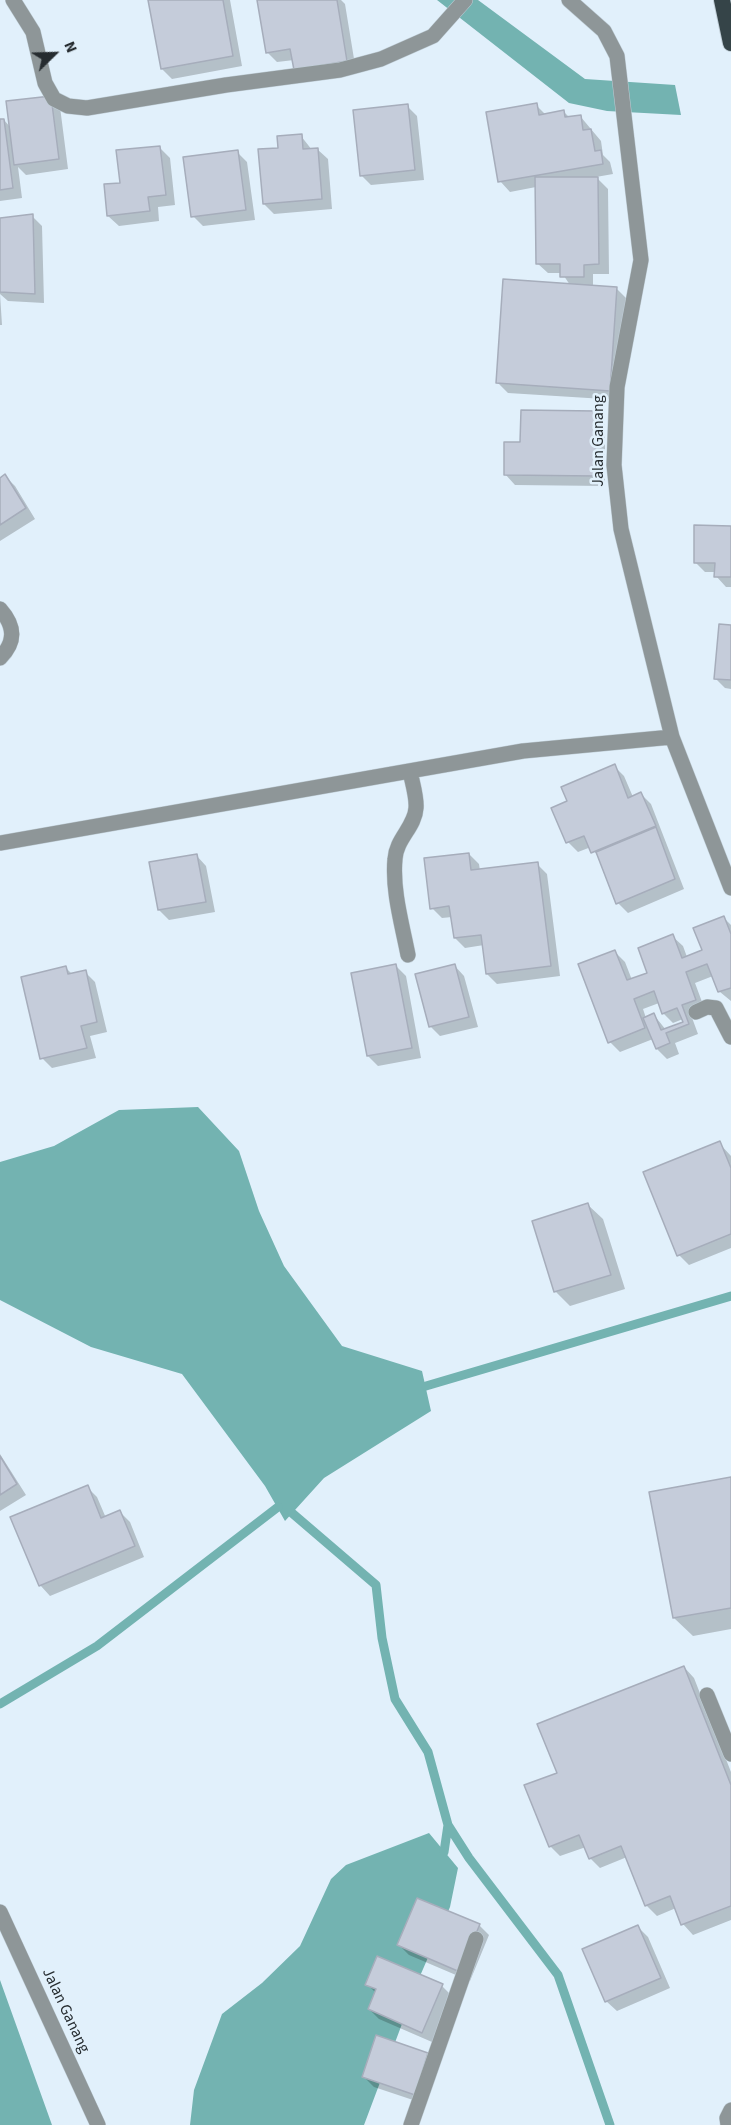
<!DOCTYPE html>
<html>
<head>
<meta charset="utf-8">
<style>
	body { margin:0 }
	#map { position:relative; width:731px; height:2125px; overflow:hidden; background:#e1f0fb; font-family:"Source Sans 3",sans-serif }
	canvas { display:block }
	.north { position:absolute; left:24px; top:24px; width:60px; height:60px; -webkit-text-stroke:4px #e1f0fb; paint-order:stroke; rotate:67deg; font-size:16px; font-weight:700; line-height:24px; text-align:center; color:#262c30 }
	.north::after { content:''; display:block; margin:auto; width:21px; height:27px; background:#262c30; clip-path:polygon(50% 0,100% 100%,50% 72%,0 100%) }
</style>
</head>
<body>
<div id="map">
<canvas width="731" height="2125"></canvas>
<div class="north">N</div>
</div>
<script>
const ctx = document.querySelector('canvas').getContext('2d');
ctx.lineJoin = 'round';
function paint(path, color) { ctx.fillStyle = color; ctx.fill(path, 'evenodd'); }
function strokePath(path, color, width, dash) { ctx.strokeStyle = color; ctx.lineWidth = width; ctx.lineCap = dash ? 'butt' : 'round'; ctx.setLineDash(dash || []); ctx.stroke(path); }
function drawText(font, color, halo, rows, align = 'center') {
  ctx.font = font + ' "Source Sans 3",sans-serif'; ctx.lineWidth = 5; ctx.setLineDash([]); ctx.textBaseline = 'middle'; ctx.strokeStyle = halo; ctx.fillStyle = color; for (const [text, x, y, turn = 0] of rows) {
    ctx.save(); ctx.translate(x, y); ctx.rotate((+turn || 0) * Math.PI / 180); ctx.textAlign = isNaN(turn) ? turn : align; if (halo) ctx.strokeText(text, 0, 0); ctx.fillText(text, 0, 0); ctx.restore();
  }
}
const water = new Path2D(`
	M437,0H478L585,79L675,85L681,115L607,111L569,103Z
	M198,1107L239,1151L259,1211L284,1266L342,1346L422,1371L431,1411L324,1478L285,1521L265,1486L182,1374L91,1347L0,1300V1162L54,1146L119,1110Z
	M429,1833L458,1868L450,1907L420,1976L364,2125H190L194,2090L222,2014L262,1983L300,1946L331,1879L346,1865Z
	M0,1980L52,2125H0Z`);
const shadow = new Path2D(`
	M149,0H230L242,66L172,79L162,69Z
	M259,0H341L345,4L356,71L294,60L277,62L267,52Z
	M50,97L60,107L68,169L26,175L18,167L22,198L0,201V121L4,120L11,128Z
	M536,105L546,115L564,112L570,118L580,116L601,141L603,155L610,162L613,174L596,177L608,189L609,274H593V287L616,288L626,298L620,400L508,393L498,383L570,285L562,273H548L537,263L536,187L510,192L500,181Z
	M407,106L417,116L424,180L371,185L361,175Z
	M301,136L312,150L317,149L328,159L332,209L274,214L264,204L280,149Z
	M159,147L170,158L175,205L158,207L159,221L119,226L108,216L122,184Z
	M237,152L247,162L255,220L203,226L193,216Z
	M32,216L42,226L44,303L8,301L0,294L2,325H0V219Z
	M595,412L605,422V486L515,485L505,474Z
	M5,476L15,486L35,519L0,541V479Z
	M731,528V587H726L716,576V572H705L695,562Z
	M731,627V689L725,688L715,678Z
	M614,766L624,776L633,797L641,794L651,804L684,889L628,913L618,903L601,860L591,847L578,852L568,842L569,802Z
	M469,854L479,864L480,871L537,864L547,874L560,976L497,984L487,974L484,945L465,948L455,938L452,917L442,918L432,908Z
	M196,855L206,866L215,912L169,920L159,910Z
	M724,918L731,925V1001L720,992L713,976L695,983L705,1010L691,1015L698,1034L675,1043L679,1054L667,1059L657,1049L653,1039L620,1052L610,1042L615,952L625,962L632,980L649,974L672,936L683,946L687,957L704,951ZM659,1003L663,1013L673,1023L683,1019L685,1022L666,1030L654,1015L646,1018L643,1009Z
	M454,965L464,976L478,1027L440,1036L430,1026Z
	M396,966L406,976L421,1058L378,1066L368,1056Z
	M66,968L73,975L85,972L95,982L107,1032L90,1036L96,1058L52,1068L42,1058Z
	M719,1143L731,1156V1248L689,1265L679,1255Z
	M588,1205L603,1219L625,1289L570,1306L556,1292L534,1222Z
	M0,1454L26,1495L0,1511Z
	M731,1479V1629L693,1636L674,1618Z
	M87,1487L97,1497L106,1518L120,1512L130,1522L144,1557L50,1596L40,1585Z
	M684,1667L694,1678L731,1772V1920L693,1935L683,1924L676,1908L657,1916L646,1905L627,1857L600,1868L590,1858L586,1847L560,1856L550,1846Z
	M479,1925L489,1935L470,1981L409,1955L399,1945Z
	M638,1927L648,1937L670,1988L617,2011L606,2001Z
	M367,1984L442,1986L452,1996L432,2042L379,2019L369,2009L376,1993Z
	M428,2054L438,2064L425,2104L374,2087L364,2077Z`);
const stream = new Path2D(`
	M426,1386L731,1296
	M292,1513L376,1585L382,1638L395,1699L428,1752L448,1825L444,1852
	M0,1704L97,1646L278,1507
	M448,1825L469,1858L558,1975L610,2125`);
const building = new Path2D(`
	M148,0H223L233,56L161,69Z
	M257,0H337L347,61L294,70L290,49L266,53Z
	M51,96L59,159L14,165L6,101Z
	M537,103L539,115L564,110L565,117L581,115L583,130L591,129L595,151L601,150L603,164L498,182L486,112Z
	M408,104L415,170L360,176L353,110Z
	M0,119H4L13,188L0,190Z
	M302,134L303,149L318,148L322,199L263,204L258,149L278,148L277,136Z
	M160,146L166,195L148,197L150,211L107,216L104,184L120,183L116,150Z
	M238,150L246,210L191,217L183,157Z
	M535,177H598L599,264L584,265V277H560V264H536Z
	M33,214L35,294L0,292V218Z
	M503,279L617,287L610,391L496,383Z
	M521,410L596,411L595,476L504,475V442H520Z
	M5,474L26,508L0,525V478Z
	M694,525L731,526V577H714L715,563H694Z
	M719,624L731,625V680L714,679Z
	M615,764L628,798L641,792L656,826L591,853L584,836L566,843L551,808L567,801L561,787Z
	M656,827L675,879L616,904L596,852Z
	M469,853L471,870L538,862L551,966L486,974L481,935L454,938L449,906L430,909L424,858Z
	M197,854L206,902L158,910L149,862Z
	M724,916L731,934V988L718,992L707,964L686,972L696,1000L682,1005L689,1024L666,1033L670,1043L656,1049L643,1018L654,1013L661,1030L683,1022L677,1008L662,1014L654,991L634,999L645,1028L608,1043L578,964L615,950L627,980L647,973L638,948L673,934L682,958L702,950L693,928Z
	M396,964L412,1048L367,1056L351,973Z
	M455,964L469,1017L429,1027L415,974Z
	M66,966L68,974L86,970L97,1022L81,1026L87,1048L40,1059L21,977Z
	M720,1141L731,1168V1234L677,1256L643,1172Z
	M588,1203L611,1275L554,1292L532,1221Z
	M0,1456L17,1484L0,1495Z
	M731,1477V1608L673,1618L649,1492Z
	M88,1485L101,1518L120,1510L135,1546L39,1586L10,1517Z
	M684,1666L731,1785V1906L681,1925L670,1896L645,1906L621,1846L589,1859L579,1835L549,1847L524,1785L557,1773L537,1724Z
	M417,1898L480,1924L460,1972L397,1945Z
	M638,1925L661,1978L605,2002L582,1949Z
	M377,1956L443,1984L422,2033L368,2009L376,1989L365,1985Z
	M376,2035L428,2053L415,2095L362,2077Z`);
const service = new Path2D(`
	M696,1012L707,1007L716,1008L731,1037
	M707,1695L731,1754`);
const minor = new Path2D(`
	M13,0L33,32L45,83L54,99L68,106L87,108L226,85L340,70L381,59L433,36L465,0
	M569,0L604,31L617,56L641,260L617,387L614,465L621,529L672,737L731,888
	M0,609C15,626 16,642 0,658
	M0,843L523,751L672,737
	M408,955C402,924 392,890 395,859C396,839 415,827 416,808C417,797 412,782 410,771
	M0,1912L98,2125
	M411,2125L476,1939
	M728,2125L727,2118L731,2110`);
const trunk = new Path2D(`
	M722,0L731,43`);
const streetNames = [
	["Jalan Ganang",599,441,-90],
	["Jalan Ganang",65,2011,65]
];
paint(water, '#73b3b1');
paint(shadow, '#0003');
strokePath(stream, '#73b3b1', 9);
paint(building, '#c5ccda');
strokePath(building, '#a6adbb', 1.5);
strokePath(service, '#bfcdd6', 16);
strokePath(minor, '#bfcdd6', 16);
strokePath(trunk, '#bfcdd6', 18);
strokePath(service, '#8e9698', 15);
strokePath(minor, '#8e9698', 15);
strokePath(trunk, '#354448', 16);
drawText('16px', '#262c30', '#e1f0fb', streetNames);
</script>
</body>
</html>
